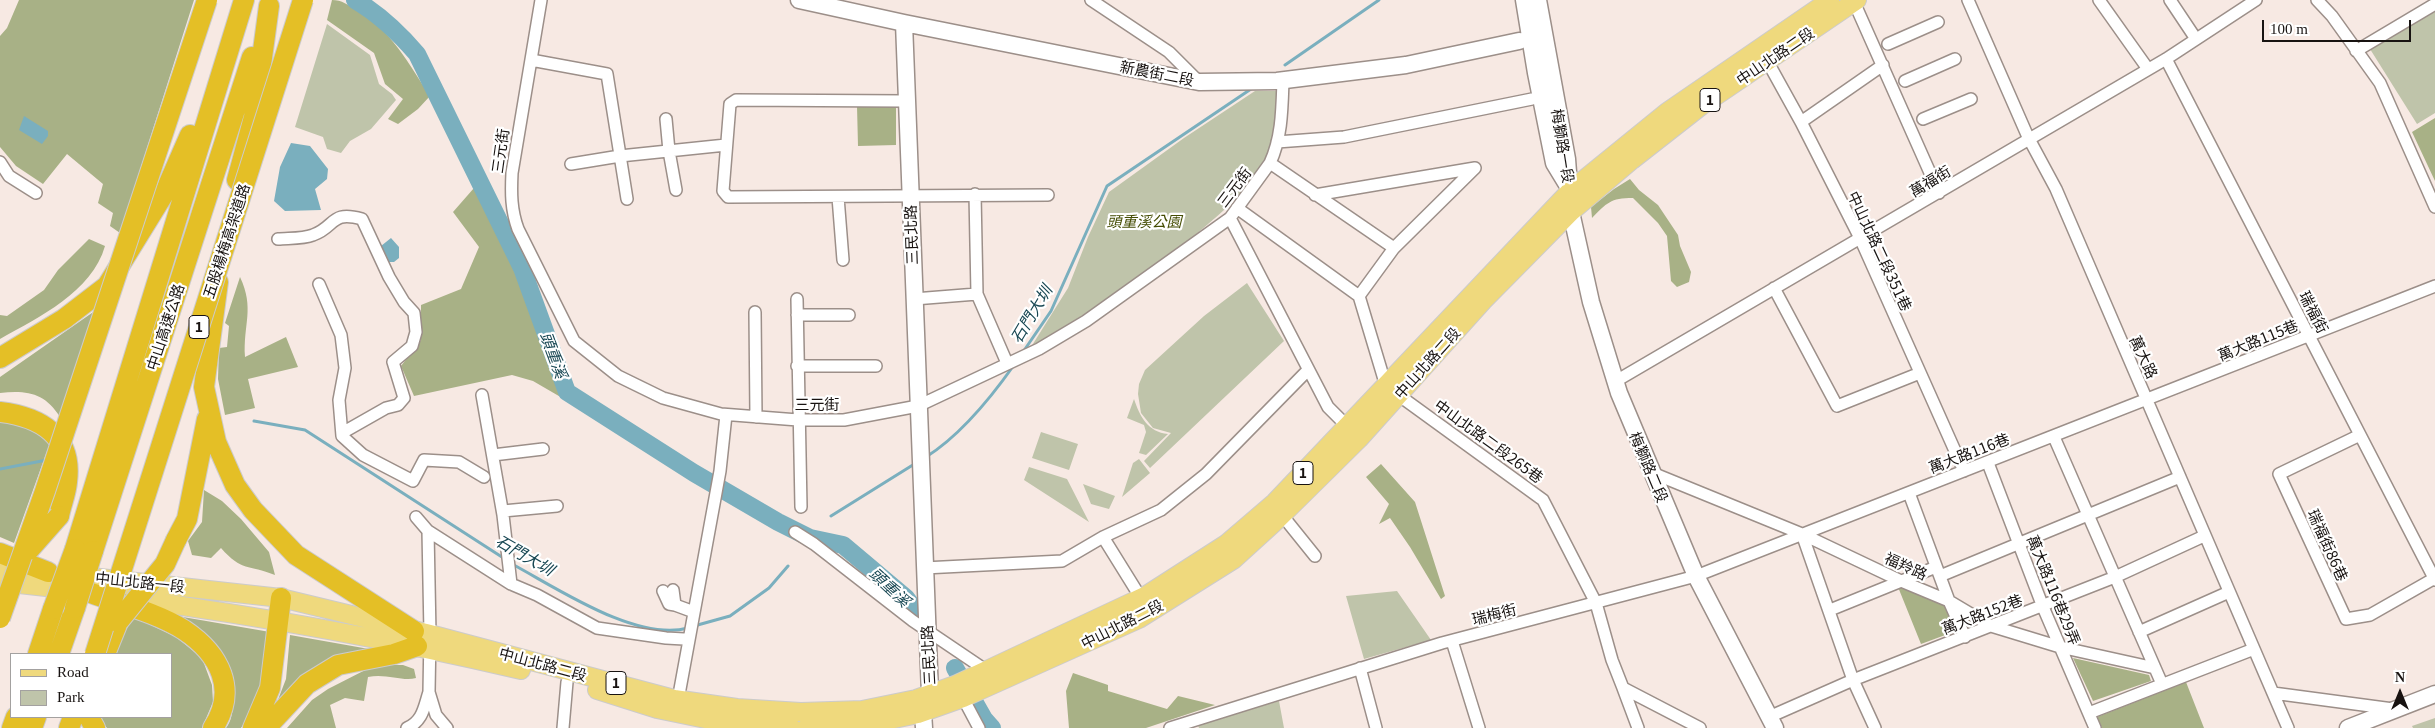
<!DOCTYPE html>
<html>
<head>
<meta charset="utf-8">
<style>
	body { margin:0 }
	#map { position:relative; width:2435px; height:728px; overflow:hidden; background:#f7e9e3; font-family:Georgia,serif }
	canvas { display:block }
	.legend { position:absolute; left:10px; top:653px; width:162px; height:65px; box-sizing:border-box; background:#fff; border:1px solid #a3a1a0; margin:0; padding:6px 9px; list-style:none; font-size:15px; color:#181311 }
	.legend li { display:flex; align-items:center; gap:10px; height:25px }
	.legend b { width:25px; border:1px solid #a3a1a0 }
	.north { position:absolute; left:2375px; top:668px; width:50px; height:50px; -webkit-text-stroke:4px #fff; paint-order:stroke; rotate:0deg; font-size:14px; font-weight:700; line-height:20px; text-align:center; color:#181311 }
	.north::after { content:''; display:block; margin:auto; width:18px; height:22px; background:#181311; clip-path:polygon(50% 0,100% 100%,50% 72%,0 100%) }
	.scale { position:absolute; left:2262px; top:20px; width:149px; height:22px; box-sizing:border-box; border:2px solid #181311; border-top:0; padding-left:6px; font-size:15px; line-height:18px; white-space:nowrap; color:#181311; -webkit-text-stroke:4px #fff; paint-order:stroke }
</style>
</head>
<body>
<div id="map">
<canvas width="2435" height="728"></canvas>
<ul class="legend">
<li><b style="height:6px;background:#efd97d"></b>Road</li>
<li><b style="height:14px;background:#bfc4aa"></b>Park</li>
</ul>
<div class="north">N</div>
<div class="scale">100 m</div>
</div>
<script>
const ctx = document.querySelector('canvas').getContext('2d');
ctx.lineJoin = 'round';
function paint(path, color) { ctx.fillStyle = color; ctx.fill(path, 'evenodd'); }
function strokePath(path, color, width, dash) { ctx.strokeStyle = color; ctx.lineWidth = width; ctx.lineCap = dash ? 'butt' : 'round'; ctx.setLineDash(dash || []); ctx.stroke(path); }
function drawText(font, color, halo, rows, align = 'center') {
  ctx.font = font + ' Georgia,"Noto Sans TC",serif'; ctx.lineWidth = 4.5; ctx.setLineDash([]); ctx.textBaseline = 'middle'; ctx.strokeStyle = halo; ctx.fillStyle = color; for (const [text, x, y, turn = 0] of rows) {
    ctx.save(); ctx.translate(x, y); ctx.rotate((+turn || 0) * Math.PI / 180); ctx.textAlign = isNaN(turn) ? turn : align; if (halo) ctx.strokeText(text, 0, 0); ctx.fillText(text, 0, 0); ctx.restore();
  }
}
const green = new Path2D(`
	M2435,8V113L2417,124L2370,49Z
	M327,24L370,55L379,84L392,94L396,100L371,129L350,141L341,153L327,149L323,137L295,127Z
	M1255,91H1277C1277,105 1280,127 1275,140C1260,179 1232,204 1201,230C1148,276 1091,311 1031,347L1068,288L1088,237L1109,192L1184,138Z
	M1247,283L1284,341L1150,468L1144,461L1171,433L1153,428L1141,413L1138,394L1139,384L1145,370L1204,316Z
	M1134,399C1140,417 1148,432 1168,434L1146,455L1139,453L1146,432L1144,425L1127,418Z
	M1041,432L1078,444L1069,470L1032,458Z
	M1139,459L1150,473L1122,497L1133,463Z
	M1029,467L1067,479L1089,522L1024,480Z
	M1083,484L1115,496L1109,509L1091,504Z
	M1397,591L1431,640L1364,659L1346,596Z
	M1279,701L1284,728H1199L1198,725Z
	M2435,718V728H2413L2412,726Z`);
const forest = new Path2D(`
	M19,0H194L120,233L110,226L113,213L98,203L103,184L67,154L43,184L16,166L0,147V36L7,28Z
	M332,0C342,0 348,5 357,10C391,30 409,64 430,96L418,109L398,124L388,119L403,99L385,84L374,53L327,20Z
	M857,106H896V145L858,146Z
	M2435,118V181L2412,132Z
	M1630,179L1639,190L1658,205L1678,235L1680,246L1691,272L1689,282L1677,287L1671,281L1667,236L1658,223L1633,198C1610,198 1607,203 1592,218L1591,207L1614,189Z
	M474,188L507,252L564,399L533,381L512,375L414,396L401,366L421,340V305L461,289L479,247L453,212Z
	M89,239L105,246C92,292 39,317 0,339V315L7,316L44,290L58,270Z
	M240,277C255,309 243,324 245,357L286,337L298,367L248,379L255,408L225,415L218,379L219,348L227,347L229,326L225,323Z
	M99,308L60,417C45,393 27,390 0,393V377Z
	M0,418L16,420L51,440L14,543L0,537Z
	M1381,464L1415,502L1445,596L1441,599L1410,547L1390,518L1379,524L1389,504L1366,477Z
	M204,490L222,501L241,519L269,552L275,575C248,564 242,572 221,548L211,558L192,555L188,541L202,522Z
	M1901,586L1946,605L1956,631L1921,644L1898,587Z
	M134,617L176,637L202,658L212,685L213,702L202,728H107L98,717H171V654H115L127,624Z
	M183,617L270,632C267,669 263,697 241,728H226C232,720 232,712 234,702C240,661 212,639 183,617Z
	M290,635L369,649L331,658L274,710L286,679Z
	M2073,658L2149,675L2151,681L2093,701Z
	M375,665H403L414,669L416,678C403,682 386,673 368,677L364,701L345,698L330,705L336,728H287L312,700L328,689Z
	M1073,673L1108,685V691L1167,709L1178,696L1215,705L1146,728H1069L1066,691Z
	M2186,682L2204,728H2102L2097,717Z`);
const water = new Path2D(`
	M24,116L48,131V136L42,144L19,130Z
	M291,143L310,146L328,169L327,179L315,189L321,210L285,211L274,201L280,167Z
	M391,238L399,247V258L394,262H387L381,246Z`);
const stream = new Path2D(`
	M1285,65L1379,0
	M1023,352L1051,311L1107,186L1251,89
	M254,421L305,430L505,559
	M926,457C961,435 990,399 1014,365
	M0,469L47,460
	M831,516L916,463
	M512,564C557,588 636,642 688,628
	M694,626L730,616L769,588L788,566`);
const river = new Path2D(`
	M355,0C379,14 399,33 417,54L522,268L567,392L694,473L778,522L810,538L843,545L906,598L927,626
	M955,668L984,719L992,728`);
const street = new Path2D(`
	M541,0L512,173C511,193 511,210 518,229L574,341L618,376L663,398L721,414L798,420H844L918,406L1039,349L1086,321L1230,218L1270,163C1282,137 1282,109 1283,80
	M1091,0L1169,52L1199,82
	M1968,0L2028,137L2056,189L2288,728
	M2099,0L2148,69
	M2170,0L2196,39
	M2317,0L2332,16L2380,83L2435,207
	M1854,2L1939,193
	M1888,44L1938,22
	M2356,51L2435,4
	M1765,57L1801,122L1860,238L1964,471
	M2166,59L2435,580
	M531,60L607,74L627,199
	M1905,81L1955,59
	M905,101L736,100L730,104L723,191L728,197L1048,195
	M666,119L669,151L676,190
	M1923,119L1971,99
	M1801,122L1883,65
	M1277,142L1344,137L1532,99
	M0,162L9,176L36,193
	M1270,163L1394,248
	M571,164L620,156L726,145
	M975,194L977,294L1007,363
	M1315,195L1475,168
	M838,197L843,260
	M1237,208L1359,296
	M1230,218L1328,407L1351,430
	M278,239C289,238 303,239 313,235C336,227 330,210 362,219L389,277L404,302L414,313L416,332L412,346L393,362L404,398L398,405L386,408L342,433
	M319,284L341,335L345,368L339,400L342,436L363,455L413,481L424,460L459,462L484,477
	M1774,288L1837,406L1920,373
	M1359,296L1386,386L1543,500L1596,603L1612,660L1623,688L1700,728
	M1359,296L1394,248L1475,168
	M797,299L801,507
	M914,299L977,294
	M755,312L756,417
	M797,315H849
	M797,366H876
	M1616,381L2166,59L2256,0
	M482,395L503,515L511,584
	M2360,435L2279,474L2346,619L2370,615L2435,578
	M2054,437L2162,684
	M493,455L543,449
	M1988,463L2043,607L2095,728
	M1650,472L1802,534L1901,581L1949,601L1991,626L2060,647L2155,668
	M1909,493L1949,601L1965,637
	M503,511L557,506
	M1282,515L1315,556
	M416,517L428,531L430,634L429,692L436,715L447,728
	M428,531L511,584L537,595L597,628L666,638L684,639
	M795,532L814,544L913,621L987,671
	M1802,534L1853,680L1875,728
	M1103,537L1144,603
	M924,568L1062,561L1103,537L1161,510L1206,474L1308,370
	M1940,576L2180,477
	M673,590L675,605L694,612
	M663,591L669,604L675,605
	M1830,610L1936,567
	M2139,632L2229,592
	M1452,641L1479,728
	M1360,668L1376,728
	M1623,688L1638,728
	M2273,693L2393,709
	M963,698L979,728
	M678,700L720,471L726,415
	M2089,713L2254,649
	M1769,717L1853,680L2115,577L2204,536
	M407,728C423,721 424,707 429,692
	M563,728L567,682
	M1170,728L1442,643L1696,576L2435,286`);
const secondary = new Path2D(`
	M799,0L904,23L1199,82L1277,81L1406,65L1519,41
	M1524,0L1536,73L1554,163L1568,186
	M1538,0L1567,159L1571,212L1591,302L1619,393L1696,576L1775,728
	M904,23L930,694L923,712L924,728
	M2348,728L2435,694`);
const primary = new Path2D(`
	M0,567L29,570
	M73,575L281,598L426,633L674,699L737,708L801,712L862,710L916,699L955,685L1145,596L1226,544L1275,502L1571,190L1667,112L1830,0
	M0,582L73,590
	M126,598C259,616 390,639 521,670
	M597,690L657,709L740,726L792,728
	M806,728L855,727L918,714L963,698L1139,619L1233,560L1277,520L1359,439L1483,301L1571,212L1632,160L1701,106L1857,0`);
const highway = new Path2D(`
	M237,180L254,117L269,6
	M218,282L204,387L216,442L235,485L253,510L296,555L414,631
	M0,358L64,319L107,286L165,192L190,135
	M0,412C41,417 73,436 67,482C66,494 61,505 59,516
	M176,540L187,519L207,419
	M75,549L244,0
	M93,551L252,57
	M0,553L48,572
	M91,593C121,604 157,613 184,630C220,654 238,690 213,728
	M38,654L53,609
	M59,654L75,608
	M105,654L118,622
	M89,717L95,728
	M12,728L16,717
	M32,728L36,717
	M69,728L73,717
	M253,728L270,688L281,598
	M266,728L307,684L338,665L394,654L417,646`);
const highwayBridge = new Path2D(`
	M29,550L59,516
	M75,608L93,551
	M53,609L75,549
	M0,618L45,491L207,0
	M118,622L165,564L176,540
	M95,654L303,0`);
const shields = [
	[1710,100,20],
	[199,327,20],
	[1303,473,20],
	[616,683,20]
];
const shieldNames = [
	["1",1710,100],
	["1",199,327],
	["1",1303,473],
	["1",616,683]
];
const streetNames = [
	["中山北路二段",1775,56,-34],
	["新農街二段",1157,73,11],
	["梅獅路一段",1563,146,81],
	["三元街",500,151,-82],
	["萬福街",1930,181,-31],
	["三元街",1234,187,-53],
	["三民北路",911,235,-92],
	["五股楊梅高架道路",226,241,-72],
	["中山北路二段351巷",1880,251,65],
	["瑞福街",2314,312,63],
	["中山高速公路",165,327,-72],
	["萬大路115巷",2258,340,-22],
	["萬大路",2144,357,65],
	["中山北路二段",1427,363,-48],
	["三元街",817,404],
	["中山北路二段265巷",1489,441,36],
	["萬大路116巷",1969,453,-21],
	["梅獅路二段",1649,467,67],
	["瑞福街86巷",2328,545,66],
	["福羚路",1906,566,24],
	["中山北路一段",140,582,6],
	["萬大路116巷29弄",2054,590,68],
	["瑞梅街",1494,614,-14],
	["萬大路152巷",1982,614,-21],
	["中山北路二段",1122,624,-27],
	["三民北路",928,655,-93],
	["中山北路二段",543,664,15]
];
const parkNames = [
	["頭重溪公園",1144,221]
];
const waterNames = [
	["石門大圳",1031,314,-59],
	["頭重溪",554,355,70],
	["石門大圳",525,555,30],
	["頭重溪",890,587,43]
];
paint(green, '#bfc4aa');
paint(forest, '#a8b186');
paint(water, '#7aafbe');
strokePath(stream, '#7aafbe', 3);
strokePath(river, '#7aafbe', 18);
strokePath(street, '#9c8f89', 14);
strokePath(secondary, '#9c8f89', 19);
strokePath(primary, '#cccbcb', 20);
strokePath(highway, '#cccbcb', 22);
strokePath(street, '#fff', 11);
strokePath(secondary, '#fff', 16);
strokePath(primary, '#efd97d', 18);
strokePath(highway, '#e4bf26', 20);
strokePath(highwayBridge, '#cccbcb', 22, []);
strokePath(highwayBridge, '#e4bf26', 20);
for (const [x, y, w] of shields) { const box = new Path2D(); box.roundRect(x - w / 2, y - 11.5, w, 23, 4); ctx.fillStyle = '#fff'; ctx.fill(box); strokePath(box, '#181311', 1); }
drawText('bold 14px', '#181311', null, shieldNames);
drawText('15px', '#181311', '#fff', streetNames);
drawText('italic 15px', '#454d04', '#fff', parkNames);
drawText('italic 16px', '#184753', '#fff', waterNames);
</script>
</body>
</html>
